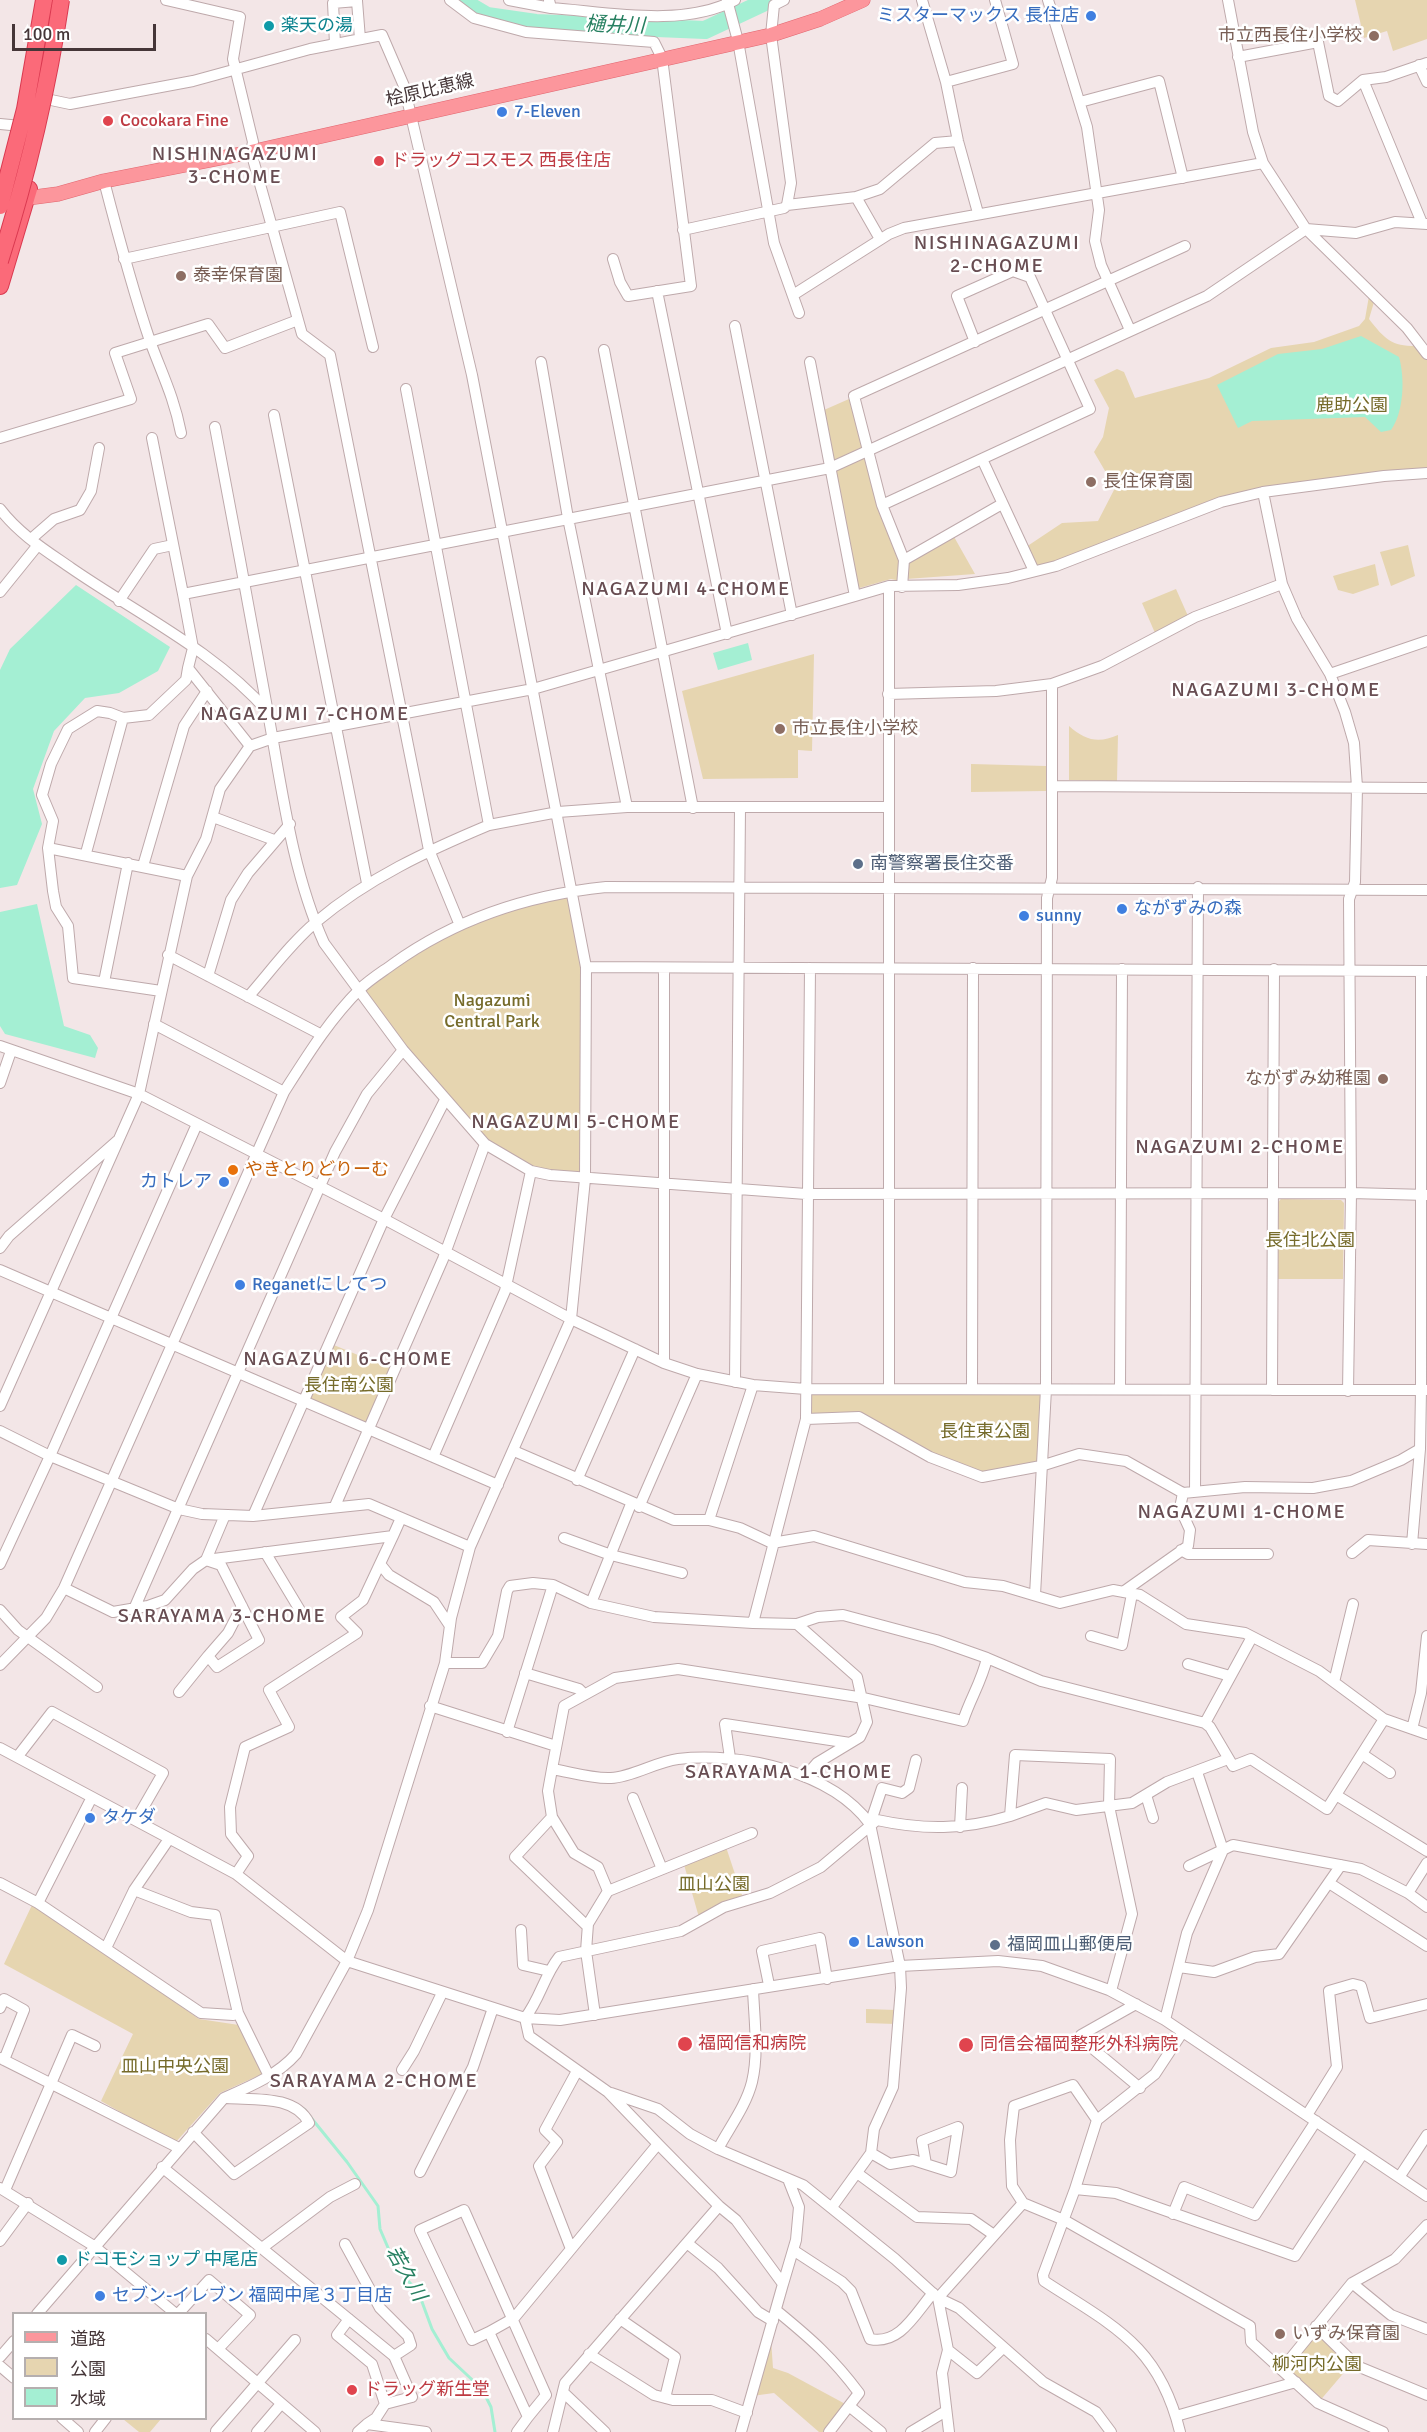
<!DOCTYPE html>
<html>
<head>
<meta charset="utf-8">
<style>
	body { margin:0 }
	#map { position:relative; width:1427px; height:2432px; overflow:hidden; background:#f3e6e7; font-family:Signika,"Noto Sans JP",sans-serif }
	canvas { display:block }
	.legend { position:absolute; left:12px; top:2312px; width:195px; height:108px; box-sizing:border-box; background:#fff; border:2px solid #b5afaf; margin:0; padding:8px 10px; list-style:none; font-size:18px; color:#453638 }
	.legend li { display:flex; align-items:center; gap:12px; height:30px }
	.legend b { width:30px; border:2px solid #b5afaf }
	.scale { position:absolute; left:12px; top:24px; width:144px; height:27px; box-sizing:border-box; border:3px solid #453638; border-top:0; padding-left:8px; font-size:18px; line-height:21px; white-space:nowrap; color:#453638; -webkit-text-stroke:4px #fff; paint-order:stroke }
</style>
</head>
<body>
<div id="map">
<canvas width="1427" height="2432"></canvas>
<ul class="legend">
<li><b style="height:8px;background:#fc969c"></b>道路</li>
<li><b style="height:16px;background:#e6d5b0"></b>公園</li>
<li><b style="height:16px;background:#a4efd3"></b>水域</li>
</ul>
<div class="scale">100 m</div>
</div>
<script>
const ctx = document.querySelector('canvas').getContext('2d');
ctx.lineJoin = 'round';
function paint(path, color) { ctx.fillStyle = color; ctx.fill(path, 'evenodd'); }
function strokePath(path, color, width, dash) { ctx.strokeStyle = color; ctx.lineWidth = width; ctx.lineCap = dash ? 'butt' : 'round'; ctx.setLineDash(dash || []); ctx.stroke(path); }
function drawText(font, color, halo, rows, align = 'center') {
  ctx.font = font + ' Signika,"Noto Sans JP",sans-serif'; ctx.lineWidth = 5; ctx.setLineDash([]); ctx.textBaseline = 'middle'; ctx.strokeStyle = halo; ctx.fillStyle = color; for (const [text, x, y, turn = 0] of rows) {
    ctx.save(); ctx.translate(x, y); ctx.rotate((+turn || 0) * Math.PI / 180); ctx.textAlign = isNaN(turn) ? turn : align; if (halo) ctx.strokeText(text, 0, 0); ctx.fillText(text, 0, 0); ctx.restore();
  }
}
const green = new Path2D(`
	M1355,0H1427V39L1393,51L1387,31L1364,38Z
	M1369,296L1374,302L1369,319C1386,341 1393,347 1421,346L1427,354V473L1263,492L1034,571L1023,549L1062,523L1098,521L1115,488L1094,452L1103,437L1109,408L1094,380L1117,369L1124,372L1135,398L1209,378L1271,348L1314,342L1359,326L1365,319Z
	M849,399L902,560L900,581L891,579L856,589L824,410Z
	M953,535L975,574L906,579L907,561Z
	M1408,545L1415,576L1391,586L1380,552Z
	M1375,564L1379,585L1353,594L1338,590L1333,576Z
	M1176,589L1188,616L1155,633L1142,603Z
	M814,654L812,751L798,750V778L703,779L682,691Z
	M1069,726C1085,740 1098,744 1118,735L1117,781L1069,780Z
	M971,764L1046,766V791L971,792Z
	M572,891L586,967L585,1179L550,1175L485,1144L359,990L459,923Z
	M1281,1199L1341,1200L1344,1203L1343,1279H1277L1278,1202Z
	M329,1343L394,1370L369,1429L304,1402Z
	M806,1389H1046L1041,1466L982,1477L859,1417L806,1419Z
	M725,1844L744,1901L700,1921L683,1861Z
	M32,1905L103,1951L199,2019L239,2025L262,2068V2074L220,2093L175,2143L101,2101L133,2034L4,1964Z
	M866,2009L896,2010L895,2024L866,2023Z
	M1316,2326L1353,2362L1318,2403L1282,2369Z
	M771,2340L773,2368L788,2373L849,2406L829,2432H819L774,2393L752,2396Z
	M123,2419H161L150,2432H139Z`);
const water = new Path2D(`
	M1361,336L1399,357C1405,378 1404,412 1391,430L1381,432L1365,417L1252,421L1238,428L1217,385L1278,354L1322,349Z
	M76,585L170,647L158,671L119,693L85,698L54,731L33,789L42,824L17,885L0,888V670L10,649Z
	M748,643L752,660L718,670L713,653Z
	M37,904L64,1026L90,1035L98,1048L95,1058L5,1034L0,1026V912Z`);
const stream = new Path2D(`
	M304,2109L347,2162L378,2206L380,2229L398,2271L418,2291L432,2329L449,2358L482,2389L491,2407L495,2432`);
const river = new Path2D(`
	M460,0L487,16L536,23L705,30L769,0`);
const minor = new Path2D(`
	M166,0L240,17L233,59L253,142L251,152L302,334L330,355L429,850L459,923
	M450,0L474,18L526,32L654,42L662,58L691,286L628,296L620,282L613,259
	M509,0L551,8
	M549,0L551,8C607,12 683,28 735,0
	M727,0L738,41L774,243L799,313
	M784,0L774,5L771,35L791,183L787,205
	M922,0L946,82L958,141L978,213
	M1048,0L1087,127L1099,210L1095,241L1101,265L1130,330
	M1228,0L1253,132L1263,163
	M335,44L333,3L357,1L360,39
	M1238,57L1318,42L1329,96L1338,101L1363,80L1386,77L1427,63
	M1419,65L1427,82
	M1363,80L1422,223
	M946,82L1013,64L995,0
	M1080,102L1159,81L1183,178
	M0,124L21,126
	M104,181C118,235 132,288 150,341C162,374 174,397 181,433
	M856,197L880,239
	M683,230L784,208L787,205L856,197L880,189L935,143L958,141
	M124,259L340,212L373,347
	M657,291L727,634
	M793,295L889,234L904,228L1263,163L1306,229L1356,233L1395,222L1427,224
	M735,326L792,615
	M604,350L693,808
	M406,389L489,825L558,812L627,807L568,518L541,362
	M274,415L367,883
	M215,427C233,522 251,618 268,713C282,789 292,872 324,943L403,1050L485,1144L531,1171L550,1175L806,1194L1351,1193L1427,1195
	M0,438L131,399L115,353L208,324L225,348L298,320
	M152,438L183,594L830,468L1207,296L1306,229L1407,328L1427,354
	M982,459L1034,571
	M1263,492L1282,584L1297,619L1330,674L1345,712L1354,743L1357,787L1355,882L1349,899L1351,1193L1348,1391
	M882,505L1090,409L1030,277L1013,271L957,296L975,342
	M0,509C19,534 45,550 71,568C136,613 215,651 268,712
	M31,539L54,519L80,510L91,491L99,448
	M904,560L1002,504
	M902,587L904,560L882,505L854,396L1185,246
	M0,592L38,545
	M183,594L193,648L188,668L250,746
	M855,596L889,586L958,585L1008,578L1056,566L1221,502L1263,492L1384,476L1427,473
	M119,601L154,549L173,545
	M1330,674L1427,641
	M888,694L996,691L1052,684
	M1053,786L1427,788
	M627,807H887
	M213,817L274,840
	M48,848L187,876
	M86,853L123,718
	M143,866L184,726L207,691
	M168,955L320,1034
	M586,967L1427,971
	M208,976L231,900L248,873L290,824
	M104,982L128,863
	M161,991L73,978L68,926L56,907L53,891L48,848L53,821L42,795L51,764L68,729L97,711L110,713L123,718L149,715L186,680L188,668
	M248,997C270,972 291,943 316,922C368,878 427,851 489,825
	M154,1024L284,1092
	M0,1046L139,1094L384,1219L571,1319L664,1363L697,1374L753,1385L806,1389L1427,1390
	M0,1083L11,1051
	M0,1248L9,1236L117,1141
	M0,1270L498,1485
	M664,1363V968
	M735,1382L740,808
	M972,1388L973,968
	M889,1389V586
	M1120,1389L1122,969
	M1272,1390L1274,969
	M0,1406L139,1094L187,876L206,839L220,789L250,746L273,738L533,689L855,596L810,362
	M806,1419L810,968
	M0,1431L50,1456L179,1509L202,1514L253,1516L369,1504L470,1547
	M514,1451L674,1520H709L740,1528L772,1543L814,1536L965,1582L1003,1586L1060,1603L1113,1590L1140,1595L1186,1624L1245,1633L1319,1671L1384,1719L1427,1734
	M433,1457L505,1291L531,1171
	M577,1480L635,1349
	M1195,1492L1198,887
	M335,1506L443,1259L485,1144
	M639,1507L697,1374
	M253,1516L384,1219L445,1100
	M709,1520L753,1385
	M564,1538L611,1555L682,1573
	M1412,1544L1420,1449L1421,1390V971
	M1181,1550L1188,1554H1268
	M265,1552L301,1612
	M1352,1553L1368,1540L1427,1544
	M0,1564L50,1456L197,1124
	M380,1564L389,1575L434,1602L450,1626
	M64,1588L113,1612L148,1606L165,1600L193,1569L206,1560L393,1536L401,1518
	M1123,1592L1188,1546L1190,1530L1180,1508L1183,1493L1245,1487L1313,1488L1351,1481L1401,1460L1420,1449
	M1035,1595L1046,1389L1047,898L1052,878V684L1102,666L1195,617L1282,584
	M591,1603L631,1504
	M134,1609L335,1152L367,1094L403,1050
	M0,1610L18,1630L97,1687
	M797,1624L818,1617L843,1615L936,1640L987,1658
	M1091,1636L1122,1645L1132,1594
	M208,1656L228,1633L242,1606
	M445,1663H482L498,1636L507,1591L510,1586L533,1583L553,1585L591,1603L654,1617L753,1623
	M1188,1664L1230,1676
	M0,1665L46,1618L64,1588L284,1092C307,1056 329,1020 360,989C369,980 382,972 393,964C457,918 528,895 606,887L1427,890
	M525,1673L579,1689L584,1694
	M1334,1682L1353,1604
	M179,1692L208,1656L217,1667L259,1640L221,1565L206,1560L225,1515
	M430,1706L556,1746
	M1205,1723L1252,1637
	M1412,1729L1421,1693L1427,1636
	M507,1732L553,1585
	M0,1748L236,1874L347,1961L525,2018L560,2020L900,1966L998,1961L1042,1966L1109,1990L1165,2020L1427,2196
	M1362,1754L1390,1773
	M18,1756L52,1712L163,1773L136,1820
	M730,1758L725,1724L850,1743
	M552,1769L564,1706L615,1678L678,1669L864,1698L963,1721C970,1699 982,1681 987,1658L1041,1681L1205,1723L1210,1727L1233,1766L1251,1759L1327,1809L1384,1719
	M805,1777L817,1763L860,1737L867,1722L857,1677L797,1624L753,1623L806,1419L859,1417L930,1457L982,1477L1041,1466L1079,1454L1126,1461L1183,1493
	M1146,1795L1153,1818
	M1336,1795L1427,1851
	M633,1798L662,1869
	M1010,1816L1046,1803L1076,1810L1132,1803L1167,1782L1228,1759
	M552,1817L515,1857L587,1926
	M870,1824L882,1788L902,1793L909,1788L916,1760
	M960,1827L962,1788
	M1427,1863L1408,1893L1427,1907
	M1189,1866L1233,1845L1361,1869L1408,1893
	M236,1874L248,1856L231,1834L230,1807L245,1747L289,1727L269,1690L357,1633L341,1617L363,1600L393,1536
	M0,1883L38,1903L201,2013L233,2015L238,2013L268,2074
	M1329,1883L1427,1946
	M134,1890L191,1912L215,1915L238,2013
	M608,1891L598,1867L574,1853L552,1817L548,1791L552,1769C570,1772 592,1779 611,1778C633,1777 655,1762 678,1759C741,1752 831,1771 870,1824L900,1966L901,1988L893,2087L874,2129L871,2153L832,2207
	M38,1903L92,1797
	M521,1930L523,1965L549,1971
	M106,1948L134,1890L169,1839
	M1179,1967L1214,1972L1255,1957L1279,1954L1341,1865
	M769,1985L762,1951L820,1938L827,1979
	M1136,2004L1081,2035L1086,2043L1140,2088
	M0,2008L4,1999L24,2010L4,2060
	M595,2015L586,1951L588,1924L608,1891L752,1833
	M1165,2020L1187,1933L1223,1850L1197,1772
	M1182,2033L1155,2074L1097,2120L1073,2085L1014,2106L1010,2140L1012,2186L1023,2203L1064,2220L1250,2326L1251,2342L1318,2403L1383,2432
	M0,2058L179,2148
	M402,2070L414,2051L442,1993
	M611,2093L658,2109L690,2134L718,2149L803,2185L895,2259L938,2298L959,2308L1043,2382L1096,2412L1111,2432
	M1307,2115L1337,2067L1329,1991L1353,1984L1361,1986L1370,2018L1427,2004
	M193,2132L234,2174L309,2123C295,2095 255,2100 227,2098
	M718,2149C729,2128 746,2106 752,2082C759,2053 754,2018 753,1989
	M871,2153L890,2164L913,2160L951,2172L958,2127L922,2141L926,2164
	M162,2167L394,2356L412,2397L385,2404
	M420,2172L473,2067L493,2008
	M857,2173L917,2217L971,2219L994,2235
	M1400,2176L1427,2135
	M0,2188L94,2246L176,2314
	M1075,2189L1097,2120
	M5,2190L72,2035L95,2046
	M719,2206L736,2220L783,2284L741,2432
	M1173,2214L1184,2187L1255,2215L1316,2121
	M0,2241L28,2203
	M687,2243L718,2268L758,2312L773,2321
	M345,2244L380,2308L408,2336L411,2345L394,2356
	M262,2248L330,2197L355,2184
	M571,2249L539,2166L557,2142L545,2130L577,2071
	M793,2250L842,2282L851,2291L870,2339C900,2345 915,2314 933,2293
	M1352,2283L1391,2315L1427,2329
	M783,2284L796,2240L799,2207L788,2179
	M777,2311C810,2338 833,2358 859,2393L829,2432
	M37,2314L224,2098C249,2087 278,2075 296,2054L347,1961L368,1910L445,1663L451,1618L470,1547L571,1319L585,1179L586,967L472,375L404,86L382,35L310,49L193,81L70,104L51,100
	M178,2314L209,2280L250,2315L218,2349
	M349,2319L337,2335L372,2364L385,2404L376,2418L367,2424
	M620,2319L675,2357L665,2398
	M1316,2326L1357,2366L1427,2395
	M489,2332L472,2340L420,2230L464,2210L546,2395L528,2417
	M206,2339L315,2432
	M948,2350L977,2373L1003,2348
	M589,2354L654,2395L673,2400H712L747,2413
	M0,2357L14,2341
	M0,2366L14,2378
	M1282,2369L1352,2283L1395,2259L1427,2225
	M563,2392L605,2432
	M849,2406L881,2432
	M1176,2416L1296,2382
	M62,2418L78,2432
	M216,2431L295,2340
	M95,2432L106,2418
	M257,2432L281,2404
	M358,2432L367,2424L426,2432
	M517,2432L528,2417L489,2332L514,2318L658,2144L608,2092L529,2036L525,2018C540,1999 544,1976 559,1957L681,1931L724,1907L770,1893L821,1867L877,1820C923,1830 964,1830 1010,1816L1015,1755L1110,1759L1109,1806L1132,1914L1111,1991
	M553,2432L565,2383L719,2206L658,2144
	M911,2432L946,2411
	M949,2432L942,2373L948,2350L938,2298L1023,2203
	M1180,2432C1159,2345 1113,2326 1044,2281L1043,2275L1075,2189L1116,2193L1295,2256L1363,2153`);
const major = new Path2D(`
	M20,199L58,194L104,181L251,152L771,35L820,19L863,0`);
const highway = new Path2D(`
	M0,286L29,189`);
const highwayBridge = new Path2D(`
	M0,206L25,109L44,0
	M0,261C27,176 48,88 61,0`);
const markers = [
	[1091,16,6,"#3f7fe0"],
	[269,26,6,"#0f9aa8"],
	[1374,36,6,"#8d6e63"],
	[502,112,6,"#3f7fe0"],
	[108,121,6,"#e0444e"],
	[379,161,6,"#e0444e"],
	[181,276,6,"#8d6e63"],
	[1091,482,6,"#8d6e63"],
	[780,729,6,"#8d6e63"],
	[858,864,6,"#5c6f8a"],
	[1122,909,6,"#3f7fe0"],
	[1024,916,6,"#3f7fe0"],
	[1383,1079,6,"#8d6e63"],
	[233,1170,6,"#e8710a"],
	[224,1182,6,"#3f7fe0"],
	[240,1285,6,"#3f7fe0"],
	[90,1818,6,"#3f7fe0"],
	[854,1942,6,"#3f7fe0"],
	[995,1945,6,"#5c6f8a"],
	[685,2044,8,"#e0444e"],
	[966,2045,8,"#e0444e"],
	[62,2260,6,"#0f9aa8"],
	[100,2296,6,"#3f7fe0"],
	[1280,2334,6,"#8d6e63"],
	[352,2390,6,"#e0444e"]
];
const shopNames = [
	["ミスターマックス 長住店",1079,16,"right"],
	["7-Eleven",514,112],
	["ながずみの森",1134,909],
	["sunny",1036,916],
	["カトレア",212,1182,"right"],
	["Reganetにしてつ",252,1285],
	["タケダ",102,1818],
	["Lawson",866,1942],
	["セブン-イレブン 福岡中尾３丁目店",112,2296]
];
const cultureNames = [
	["楽天の湯",281,26],
	["ドコモショップ 中尾店",74,2260]
];
const educationNames = [
	["市立西長住小学校",1362,36,"right"],
	["泰幸保育園",193,276],
	["長住保育園",1103,482],
	["市立長住小学校",792,729],
	["ながずみ幼稚園",1371,1079,"right"],
	["いずみ保育園",1292,2334]
];
const streetNames = [
	["桧原比恵線",430,91,-13]
];
const healthNames = [
	["Cocokara Fine",120,121],
	["ドラッグコスモス 西長住店",391,161],
	["福岡信和病院",698,2044],
	["同信会福岡整形外科病院",980,2045],
	["ドラッグ新生堂",364,2390]
];
const parkNames = [
	["鹿助公園",1352,406],
	["Nagazumi",492,1001],
	["Central Park",492,1022],
	["長住北公園",1310,1241],
	["長住南公園",349,1386],
	["長住東公園",985,1432],
	["皿山公園",714,1885],
	["皿山中央公園",175,2067],
	["柳河内公園",1317,2365]
];
const serviceNames = [
	["南警察署長住交番",870,864],
	["福岡皿山郵便局",1007,1945]
];
const foodNames = [
	["やきとりどりーむ",245,1170]
];
const waterNames = [
	["樋井川",615,26,2],
	["若久川",405,2274,60]
];
const neighbourhoodNames = [
	["NISHINAGAZUMI",235,155],
	["3-CHOME",235,178],
	["NISHINAGAZUMI",997,244],
	["2-CHOME",997,267],
	["NAGAZUMI 4-CHOME",686,590],
	["NAGAZUMI 3-CHOME",1276,691],
	["NAGAZUMI 7-CHOME",305,715],
	["NAGAZUMI 5-CHOME",576,1123],
	["NAGAZUMI 2-CHOME",1240,1148],
	["NAGAZUMI 6-CHOME",348,1360],
	["NAGAZUMI 1-CHOME",1242,1513],
	["SARAYAMA 3-CHOME",222,1617],
	["SARAYAMA 1-CHOME",789,1773],
	["SARAYAMA 2-CHOME",374,2082]
];
paint(green, '#e6d5b0');
paint(water, '#a4efd3');
strokePath(stream, '#a4efd3', 3);
strokePath(river, '#a4efd3', 18);
strokePath(minor, '#bea9ab', 12);
strokePath(major, '#e1666f', 15);
strokePath(highway, '#da3950', 18);
strokePath(minor, '#fff', 10);
strokePath(major, '#fc969c', 14);
strokePath(highway, '#fb6a79', 16);
strokePath(highwayBridge, '#da3950', 18, []);
strokePath(highwayBridge, '#fb6a79', 16);
for (const [x, y, r, color] of markers) { const dot = new Path2D(); dot.arc(x, y, r, 0, 2 * Math.PI); ctx.fillStyle = color; ctx.fill(dot); strokePath(dot, '#fff', 2); }
drawText('18px', '#366cbe', '#fff', shopNames, 'left');
drawText('18px', '#0d838f', '#fff', cultureNames, 'left');
drawText('18px', '#785e54', '#fff', educationNames, 'left');
drawText('18px', '#453638', '#fff', streetNames);
drawText('18px', '#be3a42', '#fff', healthNames, 'left');
drawText('18px', '#766b2a', '#fff', parkNames);
drawText('18px', '#4e5e75', '#fff', serviceNames, 'left');
drawText('18px', '#c56008', '#fff', foodNames, 'left');
drawText('italic 20px', '#278061', '#fff', waterNames);
ctx.letterSpacing = '1.5px';
drawText('20px', '#684d52', '#fff', neighbourhoodNames);
ctx.letterSpacing = '0px';
</script>
</body>
</html>
